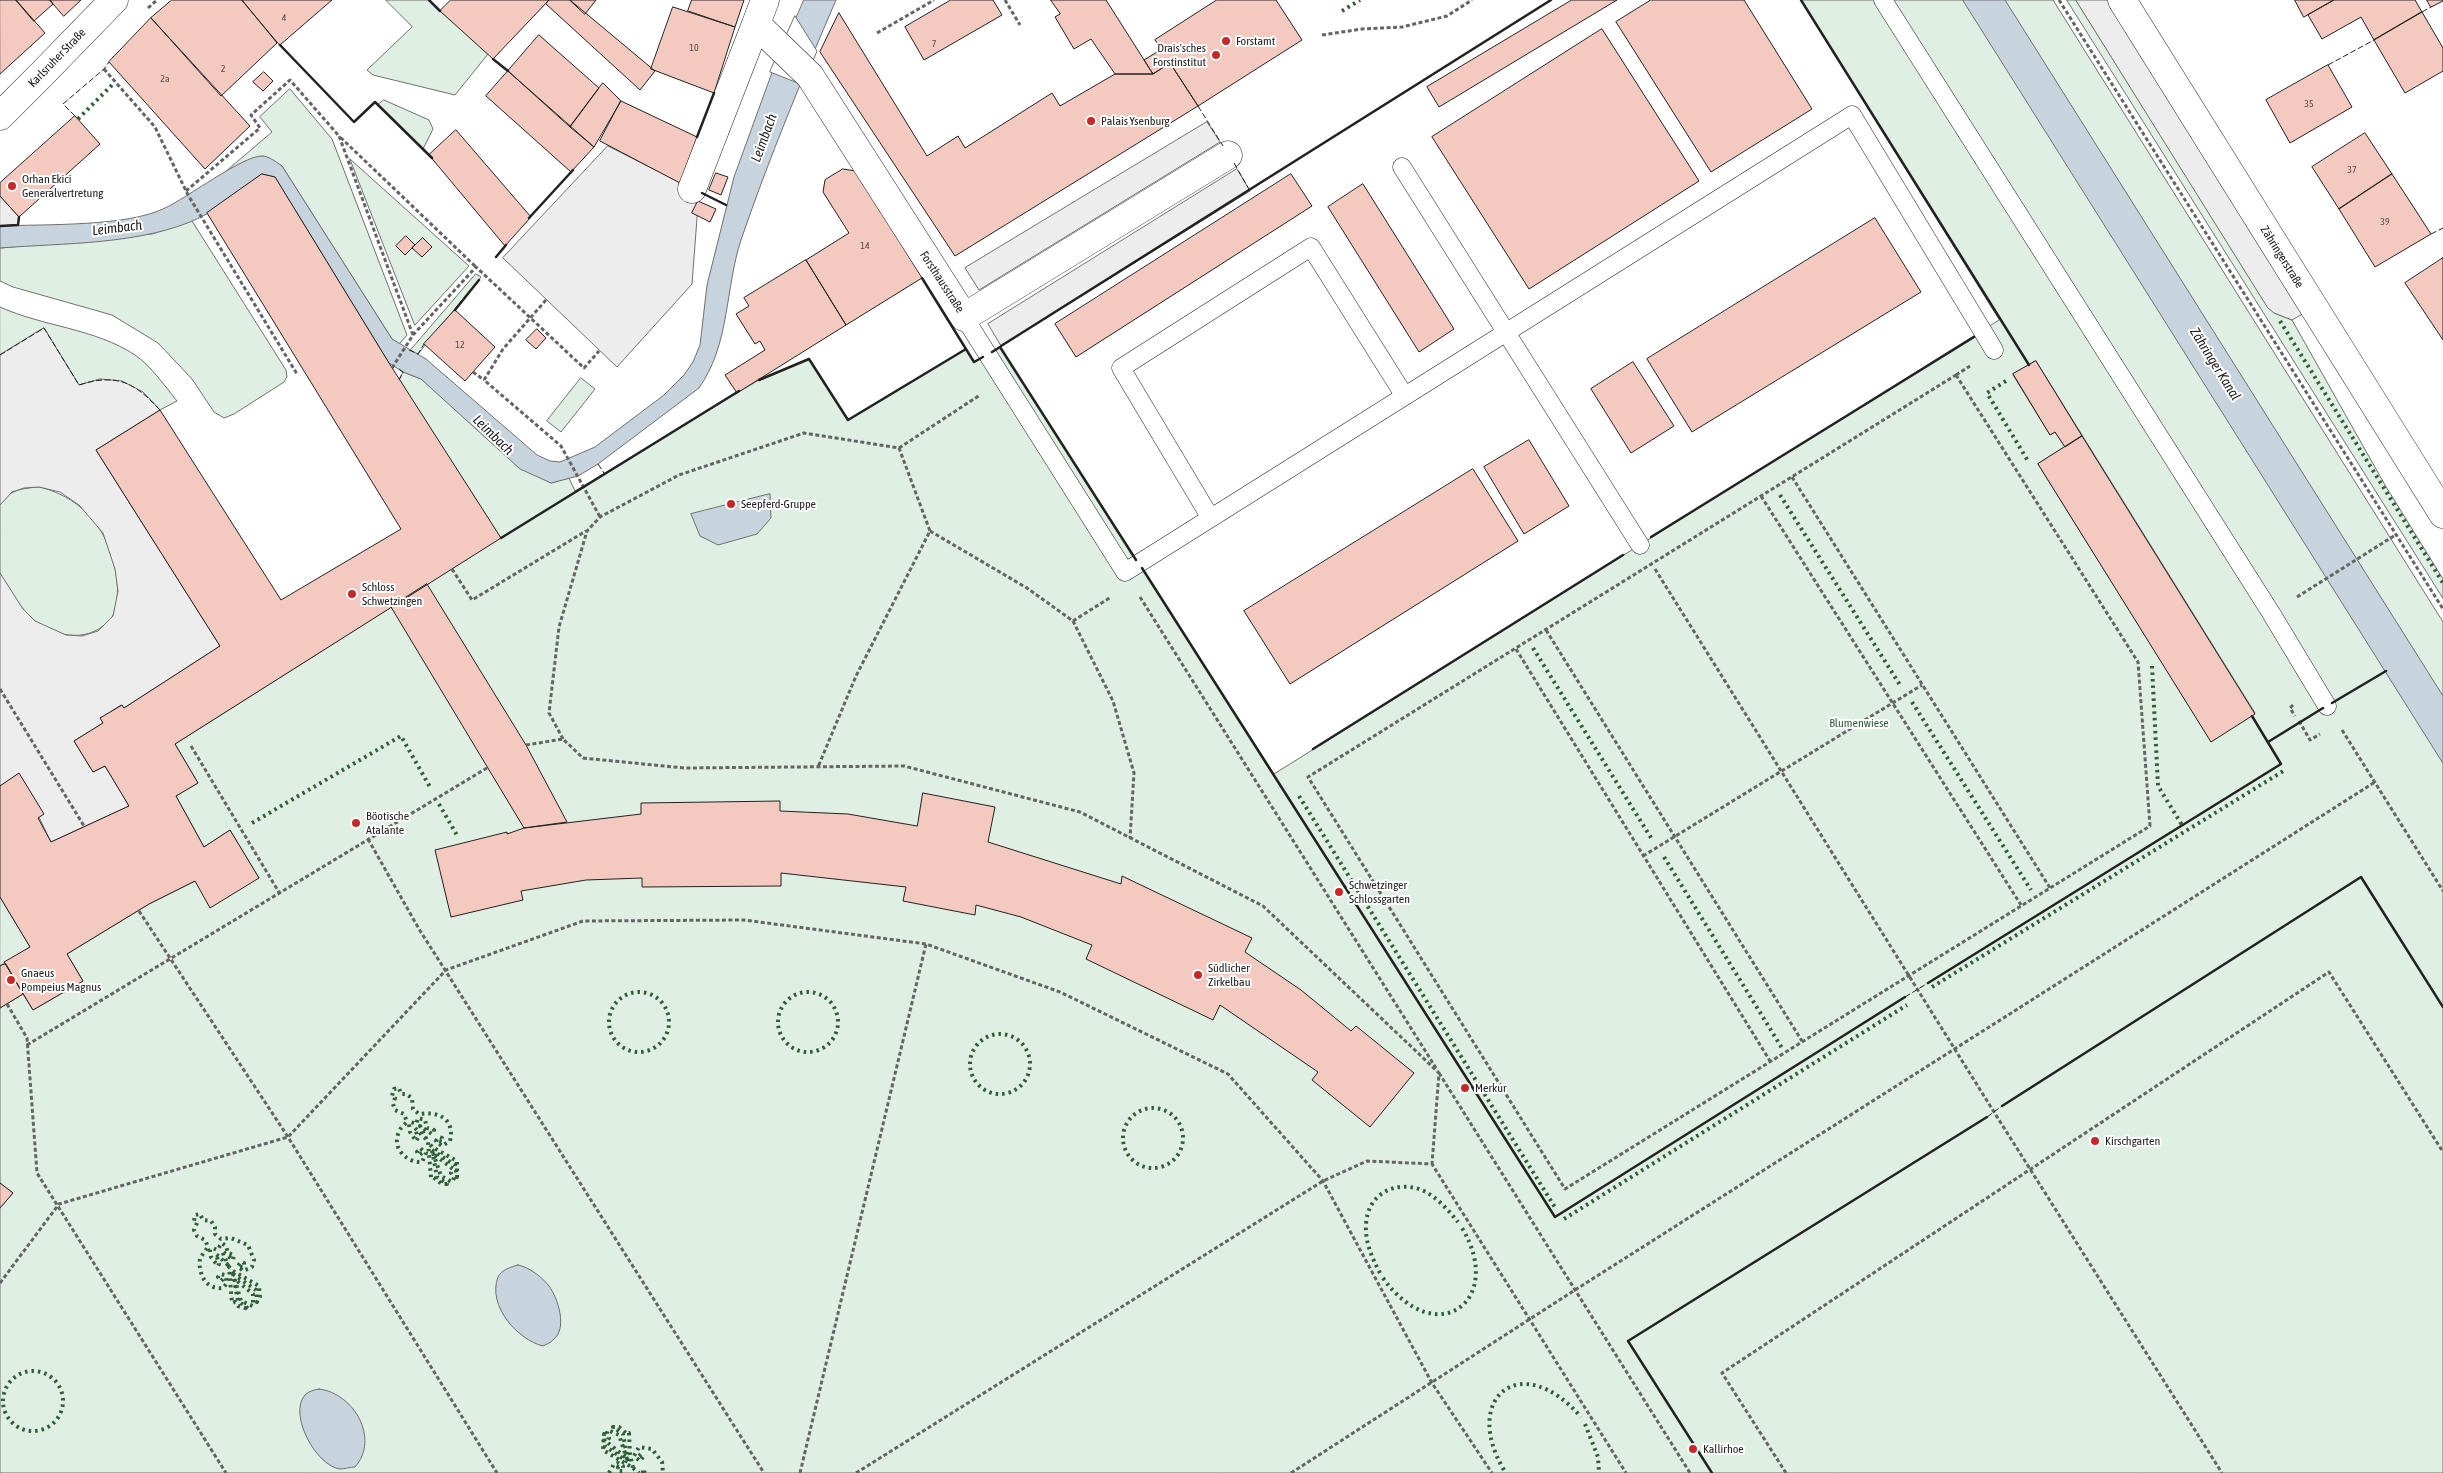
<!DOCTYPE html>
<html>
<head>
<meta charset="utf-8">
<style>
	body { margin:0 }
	canvas { display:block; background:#fff }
</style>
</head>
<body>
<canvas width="2443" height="1473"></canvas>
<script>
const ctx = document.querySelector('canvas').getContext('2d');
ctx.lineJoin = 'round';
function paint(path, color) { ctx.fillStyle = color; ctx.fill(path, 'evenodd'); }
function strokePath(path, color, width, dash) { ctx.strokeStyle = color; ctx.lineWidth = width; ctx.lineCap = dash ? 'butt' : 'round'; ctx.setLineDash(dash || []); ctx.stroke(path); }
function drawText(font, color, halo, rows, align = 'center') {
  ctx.font = font + ' "Asap Condensed",sans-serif'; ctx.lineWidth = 4; ctx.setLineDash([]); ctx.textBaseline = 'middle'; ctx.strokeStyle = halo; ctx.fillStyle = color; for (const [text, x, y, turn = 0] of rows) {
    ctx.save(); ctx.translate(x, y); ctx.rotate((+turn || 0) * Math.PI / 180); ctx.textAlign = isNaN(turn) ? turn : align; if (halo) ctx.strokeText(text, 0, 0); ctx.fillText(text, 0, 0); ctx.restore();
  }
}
const green = new Path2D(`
	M386,0H429L488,54L455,95L373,75L367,70L412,27Z
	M1801,0H2053L2443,622V1473H0V1208L13,1193L0,1183V1008L23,994L33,1010L83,981L67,954L149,904L195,881L259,878L230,830L204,847L176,796L198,783L175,744L500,538L399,380L403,372L421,379L551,483L569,478L575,491L757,381L809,359L848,420L966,349L974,362L1000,347L1274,774L1999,320ZM2036,361L2255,713L2211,741L2038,464L2065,447L2055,432L2050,435L2013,375Z
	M2067,0H2076L2274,313L2292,320L2385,485L2443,579V598Z
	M290,89L332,139L407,335L399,344L392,339L282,166L263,156L243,162L218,178L272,132L260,117Z
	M384,100L429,120L433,129L423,149L378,105Z
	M350,159L469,266L415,325Z
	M192,221L286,370L287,377L284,382L234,414L224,418L214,412L192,379L158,343L112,315L13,287L0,281V248L152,234Z
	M476,274L481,277L418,354L410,351Z
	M0,307C44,327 94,328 135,355C151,366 164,385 177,401L160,410L143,392L100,379L79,385L44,328L0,355Z
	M581,378L595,389L561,432L547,421Z
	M40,487C86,499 111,533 117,580C118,590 118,608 112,617C92,643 58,639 34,620C25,613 19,603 12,594C9,588 2,581 0,574C0,562 0,520 0,505C8,490 23,488 40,487Z
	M0,897L30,947L0,966Z`);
const parking = new Path2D(`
	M2076,0H2122L2315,307L2292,320L2274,313L2268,308Z
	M1207,122L1220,142L979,290L965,268Z
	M608,146L699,192L692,284L617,367L503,258Z
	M1237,169L1250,191L1001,346L988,324Z
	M0,196L19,217L18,225L0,226Z
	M44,328L79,385L100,379L122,381L143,392L160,410L96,450L220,646L124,708L121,705L101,718L103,723L74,741L93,772L105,766L129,806L51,842L18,774L0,786V573L23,609L35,621L66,635L82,636L98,631L113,616L118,591L115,569L103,533L79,505L60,492L39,487L24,488L12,492L0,505V355Z`);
const water = new Path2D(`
	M804,0H836C802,79 769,158 741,240C725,289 730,344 699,388L598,464L578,476L551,483L520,469L421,379L403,372L389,363L275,177L262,174C242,189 222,207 199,218C142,245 63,243 0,248V226C45,224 127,227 165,208C187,198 242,156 262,156C269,156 276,162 282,166L392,339L426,359L537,455L550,461L560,462L595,447L664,395L684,375L693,362L700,345L707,285L734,177L770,78Z
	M1963,0H2005L2443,696V763Z
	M770,494L771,518L757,534L718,545L700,536L691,514Z
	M518,1265C529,1267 542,1277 549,1286C558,1298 568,1329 553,1340C551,1343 546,1344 543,1346C518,1340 487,1306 498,1277C501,1270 511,1267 518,1265Z
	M319,1389C354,1393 380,1439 355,1467C351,1467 344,1469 340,1469C316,1466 288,1414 305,1395C309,1391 314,1390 319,1389Z`);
const pier = new Path2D(`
	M795,16L817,51L803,85L770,72Z`);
const building = new Path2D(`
	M0,0H16L45,33L0,74Z
	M16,0H50L53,4L34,21Z
	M50,0H81L64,16Z
	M172,0H242L277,43L221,96L151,18Z
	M242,0H332L280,45Z
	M451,0H549L493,59L440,11Z
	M549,0H570L655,71L640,90L546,4Z
	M570,0H596L585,14Z
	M692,0H744L735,27L688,11Z
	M951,0H993L1002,15L924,60L905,27Z
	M1051,0H1106L1153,74H1115L1091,39L1074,49L1055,17L1060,14Z
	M1217,0H1276L1302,40L1198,106L1170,63L1153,74L1144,60L1162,49L1155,40Z
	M1572,0H1617L1439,107L1427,87Z
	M1651,0H1744L1812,109L1711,172L1616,22Z
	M2295,0H2334L2304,17Z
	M2334,0H2415L2422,12L2374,40L2361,17L2322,39L2308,15Z
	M2427,0H2443V1L2431,7Z
	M673,7L735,27L714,93L651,69Z
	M2422,12L2443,48V71L2405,93L2374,40Z
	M839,13L927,156L958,136L965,148L1052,93L1060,106L1115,74H1153L1170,63L1198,106L955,256L820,52Z
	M151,18L250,126L205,169L109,62Z
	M1602,29L1699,181L1529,289L1432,137Z
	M539,35L599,88L570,127L508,71Z
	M2328,65L2352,107L2290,143L2266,100Z
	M508,71L594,147L571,172L486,96Z
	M264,72L273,81L263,91L253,82Z
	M603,83L621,101L594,147L570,127Z
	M621,101L697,137L680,183L600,141Z
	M75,116L100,144L19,217L0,196V183Z
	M456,130L531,217L505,246L429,155Z
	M2365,133L2392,174L2339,209L2312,167Z
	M843,169L856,171L922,278L846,325L806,260L849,233L823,192L825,180Z
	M716,173L728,177L721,195L709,190Z
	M262,174L275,177L389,363L501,538L175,744L198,783L176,796L204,847L230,830L259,878L210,908L195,881L149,904L67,954L83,981L33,1010L4,962L30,947L0,897V786L19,773L44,814L38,818L51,842L129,806L105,766L93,772L74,741L103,723L100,718L122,705L124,708L220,646L96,450L160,410L281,600L401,529L207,213Z
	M1291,174L1312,206L1076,357L1055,324Z
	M2392,174L2431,234L2375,267L2339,209Z
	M1363,184L1454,329L1419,352L1328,207Z
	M698,201L716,209L710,222L692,213Z
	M1875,218L1921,292L1692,432L1647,359Z
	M406,236L415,245L405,255L396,246Z
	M423,238L432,247L422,257L412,248Z
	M2443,258V340L2405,283Z
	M806,260L846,325L737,393L725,375L765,350L760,341L755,344L736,314L749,306L744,298Z
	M455,310L495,347L465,381L424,344Z
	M537,329L546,338L536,349L526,340Z
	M2036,361L2082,436L2065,447L2055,432L2050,435L2013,374Z
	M1633,362L1674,426L1631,453L1591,389Z
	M2082,436L2255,714L2211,742L2038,464Z
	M1529,440L1569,506L1524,534L1484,467Z
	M1473,469L1518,541L1290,684L1244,611Z
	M427,584L526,745L567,822L524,828L391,607Z
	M923,793L995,807L988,842L1121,884L1122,876L1252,938L1245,952L1301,990L1351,1031L1356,1026L1414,1073L1370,1127L1312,1080L1318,1072L1220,1005L1213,1020L1086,959L1092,945L1021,917L976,905L975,915L903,901L906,887L781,873V886L642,887V878L586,880L521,891L523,900L451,917L435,850L507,832V834L524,828L641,814V803L780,801V811L848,814L917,826Z
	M6,964L23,994L0,1008V966Z
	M0,1183L13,1193L0,1208Z`);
const path = new Path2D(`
	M1005,0L1020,25
	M2059,0L2443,609
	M148,8L157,0
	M877,33L934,0
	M1322,35L1362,29L1402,27L1447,16L1472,0
	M104,69L155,127L188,195L297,374
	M186,191L260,128L251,115L290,80L339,136
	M546,300L503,349L484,380L561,446L600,517
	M413,335L339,136L476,267
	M392,368L413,335L476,267L584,368L599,351
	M473,372L484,380
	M1956,375L2138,662L2150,826L1565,1189L1308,777Z
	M1956,375L1970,366
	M899,448L980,395
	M1792,477L2050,888
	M1761,496L2021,905
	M930,531L1027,588L1073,621L1113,701L1134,773L1130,838
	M452,569L472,600L586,531
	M1655,569L1994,1112L2222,1473
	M1140,597L1436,1068
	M2297,597L2397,534
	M1073,621L1111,597
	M1546,630L1802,1041
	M1516,649L1770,1061
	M0,689L84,826
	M2293,705L2290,708L2295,716
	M2299,721L2310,740L2320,734
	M2342,730L2443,891
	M563,739L549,713L559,627L587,531L600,517L679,475L804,433L899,448L930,531L856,676L818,767
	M526,745L563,739L583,758L684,768L904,766L1080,812L1263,906L1439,1073L1432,1164
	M191,746L280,894
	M368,839L419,929L764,1473
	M1643,856L1922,685
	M139,911L288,1137L497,1473
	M7,1004L27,1038L37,1173L226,1473
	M27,1045L487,768
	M1439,1073L1690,1473
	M0,1283L59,1204L288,1137L446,970L583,921L744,920L926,944L1060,992L1228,1074L1323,1181L1432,1383L1492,1473
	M800,1473L926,944
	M856,1473L1323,1181L1367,1161L1432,1164L1626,1473
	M1291,1473L1575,1290L2375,782
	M1786,1473L1722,1373L2329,972L2443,1152`);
const lane = new Path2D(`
	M1883,0L2271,613L2327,706
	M1402,167L1640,545
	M964,317L1125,572L1852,115L1994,350
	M1210,517L1121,368L1311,247L1404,395`);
const street = new Path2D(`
	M765,0L756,24L810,76L964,317L1228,155
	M0,116L41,75
	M692,189L756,24`);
const secondary = new Path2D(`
	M2122,0L2443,514
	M41,75L114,0`);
const hedge = new Path2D(`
	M1342,11L1360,0
	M78,119L112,85
	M2280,321L2443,583
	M2006,381L1987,393L2028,461
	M1780,495L1900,685
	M1533,648L1653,841
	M2152,666L2158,786L2182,825
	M1912,702L2031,890
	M1299,796L1556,1209
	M439,804L458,837
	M252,823L401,736L430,787
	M1664,857L1782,1048
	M1932,987L2285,770
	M609 1022a30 30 0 1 1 60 0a30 30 0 1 1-60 0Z
	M778 1022a30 30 0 1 1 60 0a30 30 0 1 1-60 0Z
	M970 1064a30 30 0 1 1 60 0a30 30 0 1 1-60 0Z
	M1123 1138a30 30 0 1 1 60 0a30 30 0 1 1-60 0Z
	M426,1139L415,1128L418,1138L416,1141L410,1132L409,1124L411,1122L416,1124L418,1118L425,1120L427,1128L434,1130L432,1134L420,1126L428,1142
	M432,1150L455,1165L457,1177V1161L432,1147L428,1142L431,1178L433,1177L442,1184H447L437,1177L432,1150L441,1176L452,1182L454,1178L451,1173L453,1169L435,1155
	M422,1153L419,1155L417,1152L420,1148L426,1153L422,1162C407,1163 391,1148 399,1132C400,1128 404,1125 407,1122L404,1114L395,1110L393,1104L395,1098L392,1096L394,1089L399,1088L401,1094H406L412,1098L413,1109L419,1114C439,1111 455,1119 450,1141L442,1146L436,1141L439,1137L442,1138V1142L439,1141
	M1564,1219L1907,1005
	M228,1265L216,1254L219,1264L218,1266L211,1257L210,1250L213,1248L217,1250L222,1243L226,1246L228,1253L234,1255L233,1260L222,1251L229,1267
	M1380,1273C1372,1258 1365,1242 1366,1225C1367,1193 1397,1179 1424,1191C1438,1198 1449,1211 1458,1222
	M233,1274L256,1290L257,1302L260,1297L259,1286L233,1271L229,1267L232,1303L235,1302L238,1306L249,1309L238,1301L233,1274L241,1301L253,1306V1294L236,1280
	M1383,1278C1436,1352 1506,1301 1462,1228
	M223,1279L221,1281L218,1277L221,1274L225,1275L227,1283L223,1288C205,1290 198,1273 200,1258L208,1247L205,1240L197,1236L194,1230L197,1223L194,1221L195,1215L200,1214L203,1220L211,1221L215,1227V1234L221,1239L231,1238L248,1245L254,1260L252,1267L243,1271L238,1266L241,1262L244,1263V1267H240
	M3 1401a30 30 0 1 1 60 0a30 30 0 1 1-60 0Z
	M1585,1424L1598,1457L1599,1473
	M639,1456L641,1454L643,1457L640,1461L634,1456L639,1447L652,1449L662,1462L663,1473
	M625,1457L607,1442L609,1438L607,1433L608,1430L619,1435L628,1462L623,1434L613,1427H619L627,1434L629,1433L630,1454L633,1468L603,1450L604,1434L605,1446L628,1462
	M633,1468L639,1473
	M1504,1470C1461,1398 1521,1348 1581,1417
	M609,1473L614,1464L618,1463L623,1466V1471H618V1467L621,1468
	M643,1473V1469L645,1473`);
const fence = new Path2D(`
	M2422,12L2431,7
	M2328,65L2374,40
	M1198,106L1223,146
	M75,116L63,104L104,69L109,62
	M1234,163L1250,191
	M2431,234L2443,228
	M409,350L418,354L424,344
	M0,355L44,328L79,385C117,373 134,382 160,410
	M399,369L403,372L399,380
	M598,464L604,473
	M1905,997L1928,983
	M1987,1117L2002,1106`);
const wall = new Path2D(`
	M429,0L440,11
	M1801,0L2029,365
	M280,45L354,122L375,102L432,158
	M493,59L508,71
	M697,137L714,93
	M702,193L726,205
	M529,218L573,170
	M0,226L18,225L19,217
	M496,257L506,245
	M922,278L974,362L983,357
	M455,310L479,280
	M1001,346L1551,0
	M992,352L1000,347L1136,560
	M759,380L809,359L848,420L966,349
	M1651,537L1974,337
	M501,538L739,391
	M1142,568L1555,1217L1905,997
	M2332,703L2386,671
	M2268,742L2323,708
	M1313,749L1623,555
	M1928,983L2281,764L2252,716
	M2002,1106L2361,877L2443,1007
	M1712,1473L1628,1341L1987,1117`);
const markers = [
	[1226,41,5,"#c62828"],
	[1216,55,5,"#c62828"],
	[1091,121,5,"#c62828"],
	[12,186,5,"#c62828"],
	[731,504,5,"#c62828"],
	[352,594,5,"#c62828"],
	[356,823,5,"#c62828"],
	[1339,892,5,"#c62828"],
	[1198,975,5,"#c62828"],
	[11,980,5,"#c62828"],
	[1465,1088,5,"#c62828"],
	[2095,1141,5,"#c62828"],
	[1693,1449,5,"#c62828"]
];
const numberNames = [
	["4",284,18],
	["7",934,44],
	["10",694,48],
	["2",223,69],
	["2a",165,79],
	["35",2309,104],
	["37",2352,170],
	["39",2385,222],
	["14",865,246],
	["12",460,345]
];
const poiNames = [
	["Forstamt",1236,41],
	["Drais'sches",1206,48,"right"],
	["Forstinstitut",1206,62,"right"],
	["Palais Ysenburg",1101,121],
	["Orhan Ekici",22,179],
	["Generalvertretung",22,193],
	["Seepferd-Gruppe",741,504],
	["Schloss",362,587],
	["Schwetzingen",362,601],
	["Böotische",366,816],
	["Atalante",366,830],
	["Schwetzinger",1349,885],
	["Schlossgarten",1349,899],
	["Südlicher",1208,968],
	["Zirkelbau",1208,982],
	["Gnaeus",21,973],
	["Pompeius Magnus",21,987],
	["Merkur",1475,1088],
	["Kirschgarten",2105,1141],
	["Kallirhoe",1703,1449]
];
const streetNames = [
	["Karlsruher Straße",57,58,-46],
	["Zähringerstraße",2282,257,58],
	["Forsthausstraße",942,282,57]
];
const parkNames = [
	["Blumenwiese",1859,723]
];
const waterNames = [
	["Leimbach",764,138,-70],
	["Leimbach",117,228,-7],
	["Zähringer Kanal",2215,364,58],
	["Leimbach",493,435,44]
];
paint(green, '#e0efe3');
strokePath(green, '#6f6f6f', 1);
paint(parking, '#ededed');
strokePath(parking, '#6f6f6f', 1);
paint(water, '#c7d3dd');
strokePath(water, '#6f6f6f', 1);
paint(pier, '#fff');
strokePath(pier, '#6f6f6f', 1);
paint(building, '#f3c9c0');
strokePath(building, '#222', 1);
strokePath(lane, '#222', 19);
strokePath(street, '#222', 29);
strokePath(secondary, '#222', 29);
strokePath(path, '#646464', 3, [4, 2.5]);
strokePath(lane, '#fff', 18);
strokePath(street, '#fff', 28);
strokePath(secondary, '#fff', 28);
strokePath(hedge, '#2f5e38', 4, [2.5, 4]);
strokePath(fence, '#222', 1, [6, 2.5]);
strokePath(wall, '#222', 2.5);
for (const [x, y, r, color] of markers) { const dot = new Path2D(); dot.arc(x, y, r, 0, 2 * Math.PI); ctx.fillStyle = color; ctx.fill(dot); strokePath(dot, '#fff', 2); }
drawText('10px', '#564c4a', null, numberNames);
drawText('12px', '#222', '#fff', poiNames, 'left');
drawText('12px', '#222', '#fff', streetNames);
drawText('12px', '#2f5e38', '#fff', parkNames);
drawText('italic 14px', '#222', '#fff', waterNames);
</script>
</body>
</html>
